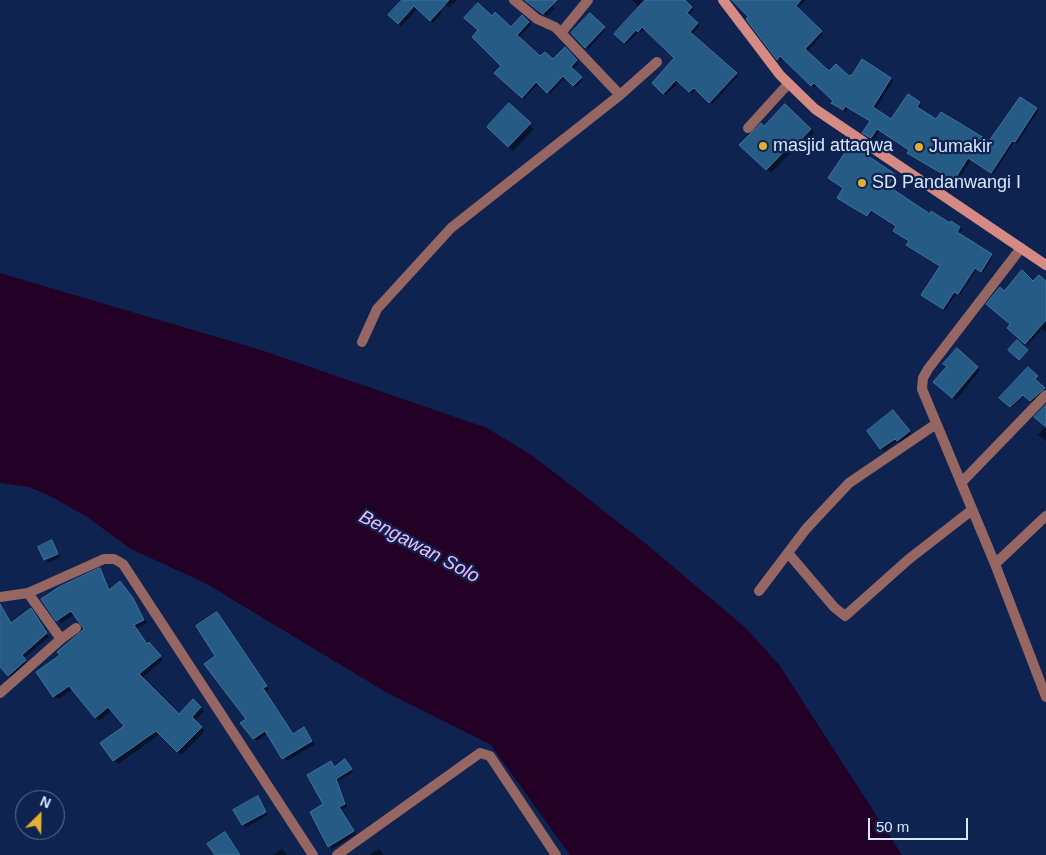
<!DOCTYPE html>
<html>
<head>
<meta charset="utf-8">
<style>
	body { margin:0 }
	#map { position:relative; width:1046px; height:855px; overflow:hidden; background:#0f2350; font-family:Helvetica,sans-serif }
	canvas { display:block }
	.north { position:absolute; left:15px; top:790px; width:50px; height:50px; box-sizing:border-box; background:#0f2350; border:1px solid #607195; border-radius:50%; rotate:23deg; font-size:14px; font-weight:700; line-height:20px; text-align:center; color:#d9e5fd }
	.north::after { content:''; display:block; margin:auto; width:18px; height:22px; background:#e3ae34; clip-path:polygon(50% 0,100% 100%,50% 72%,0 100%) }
	.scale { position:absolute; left:868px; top:818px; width:100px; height:22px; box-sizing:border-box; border:2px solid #d9e5fd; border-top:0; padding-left:6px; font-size:15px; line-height:18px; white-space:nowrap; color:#d9e5fd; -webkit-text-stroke:4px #0f2350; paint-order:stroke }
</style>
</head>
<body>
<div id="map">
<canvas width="1046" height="855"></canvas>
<div class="north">N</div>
<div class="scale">50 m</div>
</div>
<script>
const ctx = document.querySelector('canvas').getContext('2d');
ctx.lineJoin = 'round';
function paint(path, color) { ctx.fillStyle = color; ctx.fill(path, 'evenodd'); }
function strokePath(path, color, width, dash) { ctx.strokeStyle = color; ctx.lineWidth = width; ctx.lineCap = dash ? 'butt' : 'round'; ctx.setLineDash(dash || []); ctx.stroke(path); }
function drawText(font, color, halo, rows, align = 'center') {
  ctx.font = font + ' Helvetica,sans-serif'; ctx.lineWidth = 4.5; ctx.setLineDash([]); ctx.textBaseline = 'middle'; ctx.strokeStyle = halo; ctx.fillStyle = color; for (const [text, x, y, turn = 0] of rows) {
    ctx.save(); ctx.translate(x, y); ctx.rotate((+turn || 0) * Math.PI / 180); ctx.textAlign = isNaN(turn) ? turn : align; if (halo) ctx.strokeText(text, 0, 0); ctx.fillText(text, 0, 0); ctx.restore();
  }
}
const water = new Path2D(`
	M0,273L261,350L487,428L533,456L645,543L747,629L780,666L902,855H570L491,745L384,691L205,583L131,549L87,517L52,497L29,487L0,483Z`);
const shadow = new Path2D(`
	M404,0H416L421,5L401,26L390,15Z
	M441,0H457L449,8Z
	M526,0H546L555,8L547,16Z
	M632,0H683L694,10L688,15L700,26L691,35L738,76L712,104L697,89L692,94L679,82L666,95L654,83L675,58L645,28L641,33L639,31L627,44L615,34L640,7Z
	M734,0H806L797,9L823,34L807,52L829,73L852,76L862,61L891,79L893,81L875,110L892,121L919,103L921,105L919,110L936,121L989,142L1036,109L1038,111L1017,144L1014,142L994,174L971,160L950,192L940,184L942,174L911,155L910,150L879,131L874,140L866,135L871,122L848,108L846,112L835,105L834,101L817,84L814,88L783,58L780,61L748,19L750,16Z
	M430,1L442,13L433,23L421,11Z
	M590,15L606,30L588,49L573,33Z
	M492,17L511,29L522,17L531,25L518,38L540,58L553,61L565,49L579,63L572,70L583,80L576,87L565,77L550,94L539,83L524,99L496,73L502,66Z
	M509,105L534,129L513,151L488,127Z
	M785,105L814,133L802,147L799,144L771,173L741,145L764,128Z
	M855,146L864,153L863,155L896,177L889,188L930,216L960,228L962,229L958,234L993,257L983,273L977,269L960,295L957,293L945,310L924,297L941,266L910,242L897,227L873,211L869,217L840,200Z
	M1034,282H1046V332L1042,329L1028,345L1008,328L1011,325L1004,292Z
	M957,350L980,370L956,400L938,384Z
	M1028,368L1038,378L1035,381L1046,390L1032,402L1025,395L1012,407L1001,398Z
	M895,414L911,434L900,443L898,441L884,451L868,431Z
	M1046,426V441L1038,435Z
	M52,542L60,557L48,563L39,548Z
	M100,570L110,590L123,586L147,623L136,629L147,645L152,647L163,660L142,678L179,716L193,701L204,711L195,721L205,731L181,755L160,734L118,764L102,743L126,726L112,710L99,721L73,689L58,699L54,696L62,656L85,629L75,614L61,623L42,599Z
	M2,610L12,624L33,613L49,637L23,659L27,664L11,678L0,665V611Z
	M220,617L269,689L266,692L294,735L304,729L315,744L287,761L267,734L257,741L254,738L248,719L217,657Z
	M348,764L353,772L337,782L347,807L340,810L356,834L332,849L311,812L325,804L334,768Z
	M260,801L268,815L246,827L243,824Z
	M282,849L287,855H273Z
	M379,849L384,855H368Z`);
const building = new Path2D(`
	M402,0H449L430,21L414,6L398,24L388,15Z
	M525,0H557L543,14Z
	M645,0H685L692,7L687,13L698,23L690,32L737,73L709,103L694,88L689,92L676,80L663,94L652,83L674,58L642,27L638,32L636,30L624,43L614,34Z
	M732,0H801L796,6L822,31L805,49L829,71L836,64L849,76L852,75L862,59L891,78L873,107L891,119L908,94L920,102L917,107L936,119L941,112L989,141L1020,97L1037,108L1015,142L1012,141L991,173L968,158L948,190L936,182L941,173L907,153L909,150L877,129L871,138L862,133L870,121L845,106L843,110L831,103L833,101L814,83L811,86L780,56L777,60L746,19L748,17Z
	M478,3L492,16L495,12L511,27L522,15L529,22L517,35L540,56L545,52L553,59L565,47L577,60L571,67L582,77L573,86L563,76L547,93L536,82L522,98L494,73L501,66L472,37L478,30L464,18Z
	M590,13L605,27L585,48L571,33Z
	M509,103L531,123L508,147L487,127Z
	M785,104L811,129L797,144L794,141L766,170L739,145L761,123L764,126Z
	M855,144L863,150L862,152L895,174L888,186L930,214L931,211L950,223L951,221L960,227L957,232L992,254L981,272L975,268L958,294L954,292L943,309L921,295L940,266L906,245L909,241L893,231L896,226L871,210L867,216L837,198L843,188L828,178L850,145L853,147Z
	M1022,270L1033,281L1039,275L1046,281V320L1025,344L1007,328L1010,324L986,304L1000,287L1004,291Z
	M1017,340L1028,350L1019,360L1008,350Z
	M957,348L978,367L952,398L933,382L947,366L943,364Z
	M1028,367L1038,376L1035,379L1045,388L1030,401L1023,395L1010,407L999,398Z
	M1046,405V427L1034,417Z
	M893,410L910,431L897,441L895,439L880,449L867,431Z
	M52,540L58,554L44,560L38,547Z
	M100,568L109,590L120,581L133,598L144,620L134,625L147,644L149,642L161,656L139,674L179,714L193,699L201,707L192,717L202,727L177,752L156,731L113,761L100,743L124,726L108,707L95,718L69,686L53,697L36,672L60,655L57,652L84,629L71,611L56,621L41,599L59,587Z
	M0,604L11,623L31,608L47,633L22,655L26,660L8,676L0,667Z
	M217,612L267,686L263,688L293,734L304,727L312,741L282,759L265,731L253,739L240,723L246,719L204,664L215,656L196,626Z
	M345,759L352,769L336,779L345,804L339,807L354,831L328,847L310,812L323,804L307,775L331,761L334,767Z
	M258,796L266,812L242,825L233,810Z
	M225,832L240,855H215L207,844Z`);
const street = new Path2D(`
	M514,0L537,19L555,27L561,33L588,0
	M620,95L657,62
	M748,128L788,84
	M1021,248L928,369L923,378L922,389L995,564L1046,697
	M362,342L377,309L451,228L620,95L561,33
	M961,483L1046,395
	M788,553L834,607L845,616L909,559L972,510
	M995,564L1046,516
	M759,591L806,529L849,483L936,424
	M28,593L61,639L76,628
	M0,597L28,593L104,559H114L123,564L313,855
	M0,693L61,639
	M337,855L480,753L490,756L556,855`);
const secondary = new Path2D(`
	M723,0L780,75L815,109L1046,265`);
const markers = [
	[763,146,5,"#e3ae34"],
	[919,147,5,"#e3ae34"],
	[862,183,5,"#e3ae34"]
];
const poiNames = [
	["masjid attaqwa",773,146],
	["Jumakir",929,147],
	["SD Pandanwangi I",872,183]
];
const waterNames = [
	["Bengawan Solo",419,547,28]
];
paint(water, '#230127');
paint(shadow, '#0007');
paint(building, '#255b84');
strokePath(building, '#3e749e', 1);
strokePath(street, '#966663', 10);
strokePath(secondary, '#d68a84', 10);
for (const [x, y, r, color] of markers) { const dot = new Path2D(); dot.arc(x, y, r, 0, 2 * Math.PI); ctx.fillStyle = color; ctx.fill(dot); strokePath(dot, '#0f2350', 2); }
drawText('18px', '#d9e5fd', '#0f2350', poiNames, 'left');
drawText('italic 19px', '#f5bcf9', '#0f2350', waterNames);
</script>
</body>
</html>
